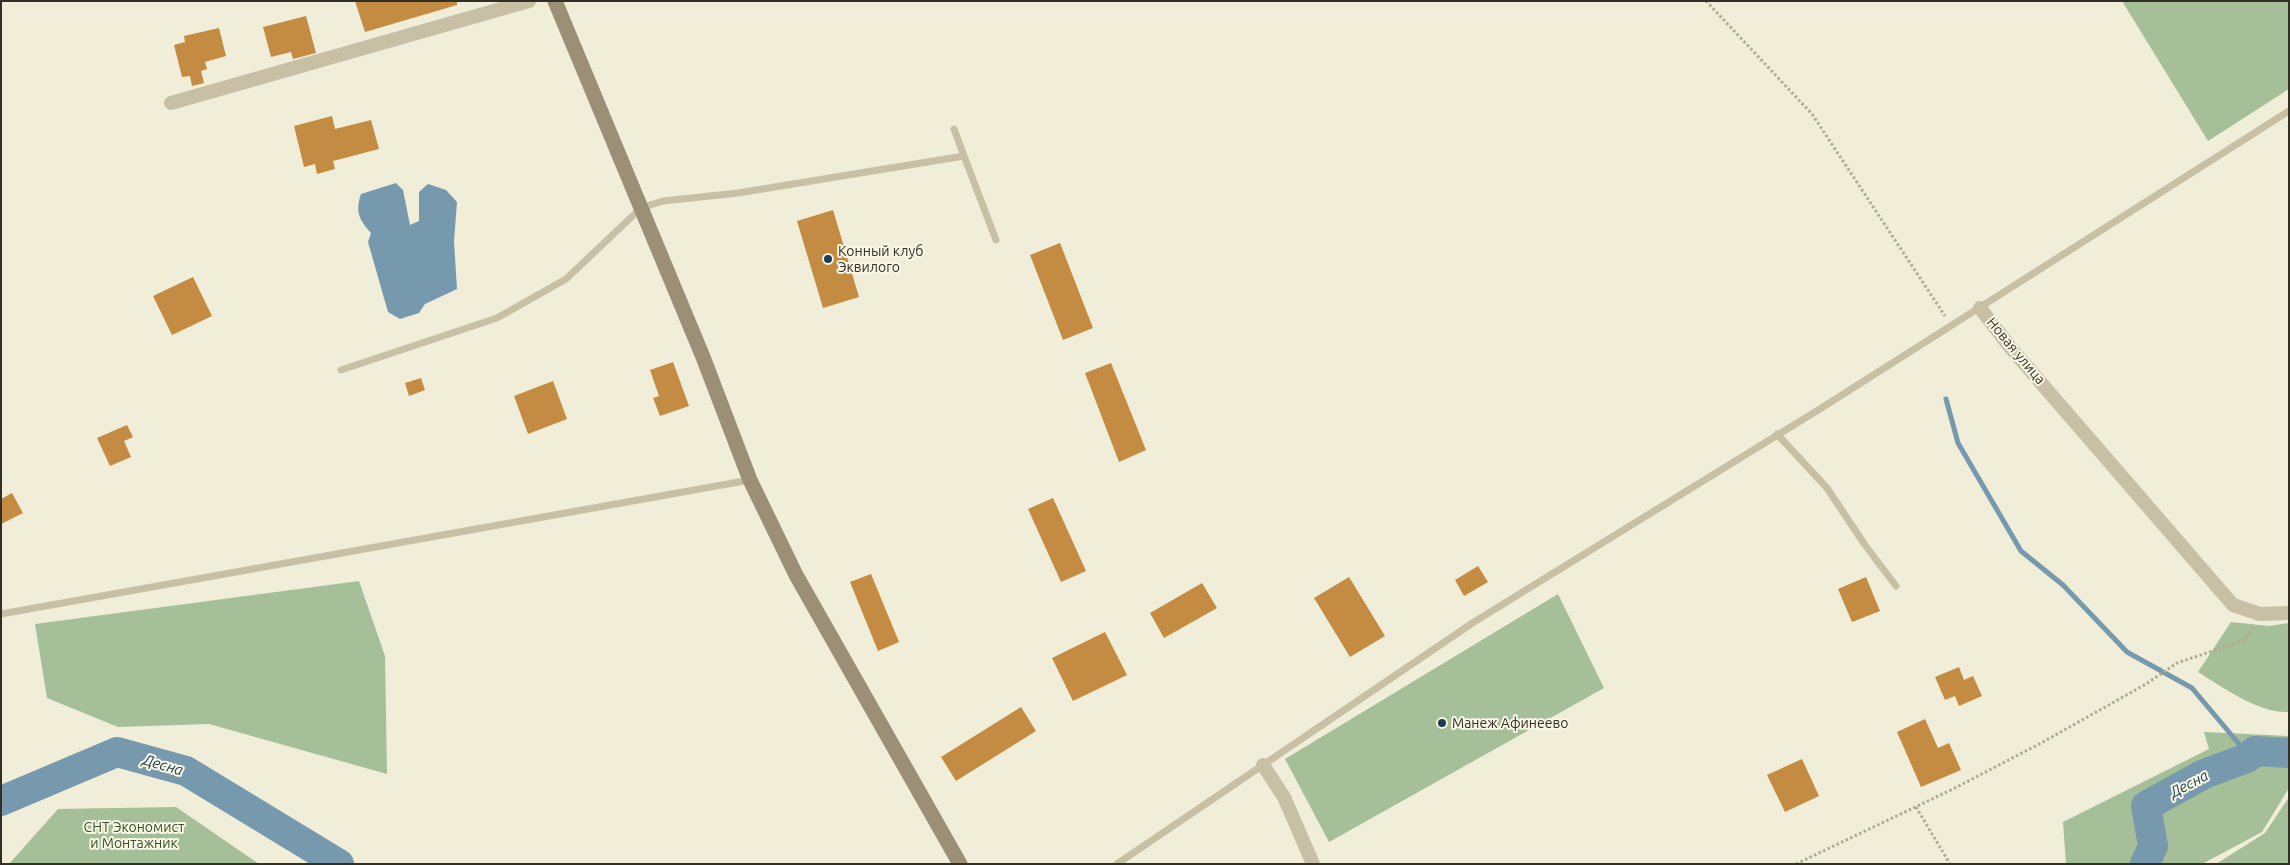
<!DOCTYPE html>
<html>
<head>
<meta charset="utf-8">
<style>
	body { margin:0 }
	#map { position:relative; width:2290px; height:865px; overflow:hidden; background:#f0edd8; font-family:Ubuntu,sans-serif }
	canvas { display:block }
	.frame { position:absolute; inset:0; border:2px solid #332e26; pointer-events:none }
</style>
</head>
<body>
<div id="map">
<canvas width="2290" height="865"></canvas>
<div class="frame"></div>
</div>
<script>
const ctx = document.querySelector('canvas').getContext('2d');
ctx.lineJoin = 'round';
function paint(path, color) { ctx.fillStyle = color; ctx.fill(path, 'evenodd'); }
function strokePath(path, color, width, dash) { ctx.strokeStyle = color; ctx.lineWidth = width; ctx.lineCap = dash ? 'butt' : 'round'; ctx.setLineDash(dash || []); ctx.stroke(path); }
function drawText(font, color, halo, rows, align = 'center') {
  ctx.font = font + ' Ubuntu,sans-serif'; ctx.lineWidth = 4; ctx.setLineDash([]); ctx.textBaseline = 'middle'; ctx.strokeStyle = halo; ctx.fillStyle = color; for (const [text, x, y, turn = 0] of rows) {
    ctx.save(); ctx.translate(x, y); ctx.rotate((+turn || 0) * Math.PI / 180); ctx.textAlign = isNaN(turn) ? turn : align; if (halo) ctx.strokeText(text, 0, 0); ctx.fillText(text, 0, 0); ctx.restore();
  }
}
const green = new Path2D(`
	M2122,1H2289V89L2208,141Z
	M359,581L385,656L387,774L209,724L118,727L47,698L35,624Z
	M1558,594L1604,688L1329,842L1285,759Z
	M2231,622L2269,626L2289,623V712C2260,714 2222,687 2198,672Z
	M2204,732L2289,736V788L2262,832L2202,864H2066L2063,822L2209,749Z
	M2289,797V864H2216L2265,833Z
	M176,807L259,864H9L58,809Z`);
const water = new Path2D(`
	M396,183L403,190L410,225L419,221V192L428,184L446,190L457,202L454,241L457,289L425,304L419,313L400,319L388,312L368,242L371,233C359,220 355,211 361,194Z`);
const stream = new Path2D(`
	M1946,399L1958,443L2021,551L2063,585L2127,652L2192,688L2239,744L2247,758`);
const river = new Path2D(`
	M1,801L117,752L186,771L339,864
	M2145,864L2153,846L2146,806L2204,774L2247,758L2255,751L2289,753`);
const building = new Path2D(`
	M355,1H457V5L365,32Z
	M306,16L316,53L293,59L291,52L271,57L263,27Z
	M219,28L226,56L205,62L207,69L201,71L204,83L192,86L190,76L182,77L174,45L185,42L184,36Z
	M332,116L335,129L371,120L379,149L333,161L335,169L317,174L315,164L304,167L294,126Z
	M833,210L859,297L823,308L797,221Z
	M1060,243L1093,328L1063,340L1030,255Z
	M193,277L212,316L172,335L153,296Z
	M673,362L689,406L660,416L653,398L659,396L650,370Z
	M1111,363L1146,450L1119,462L1085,373Z
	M421,378L425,390L409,396L405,383Z
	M553,381L567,419L528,434L514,396Z
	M127,425L133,437L124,441L131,457L110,466L97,438Z
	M12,493L23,513L1,524V499Z
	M1053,498L1086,571L1061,582L1028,509Z
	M1478,566L1488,582L1464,596L1455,580Z
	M871,574L899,642L878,651L850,582Z
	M1349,577L1385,636L1350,657L1314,598Z
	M1866,577L1880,611L1852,622L1838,589Z
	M1202,583L1217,608L1164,638L1150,613Z
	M1105,632L1127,675L1073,701L1052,658Z
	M1959,667L1964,680L1973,676L1982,696L1959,706L1955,696L1945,700L1935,677Z
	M1021,707L1036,731L956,781L941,757Z
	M1925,719L1938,748L1949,743L1961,770L1921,787L1897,732Z
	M1802,759L1819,796L1785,812L1767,775Z`);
const path = new Path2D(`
	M1706,1L1812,114L1945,316
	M1916,807L1950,864
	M1796,864L1953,789L2043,742L2146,684L2177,663L2245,640L2253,626`);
const lane = new Path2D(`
	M964,156L996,240
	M341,370L497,318L566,279L641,208L663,201L738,193L964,156L954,129
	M1777,434L1827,488L1865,545L1896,586
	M1,614L750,480
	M1117,864L1474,622L1823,407L2289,111`);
const street = new Path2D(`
	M171,103L529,1
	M1980,308L2010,347L2233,605L2260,614L2289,613
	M1263,765L1284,797L1313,864`);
const secondary = new Path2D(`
	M555,1L703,357L750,480L796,575L960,864`);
const markers = [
	[828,259,5,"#1c3e54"],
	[1442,723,5,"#1c3e54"]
];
const poiNames = [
	["Конный клуб",838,251],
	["Эквилого",838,267],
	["Манеж Афинеево",1452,723]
];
const streetNames = [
	["Новая улица",2016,351,50]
];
const parkNames = [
	["СНТ Экономист",134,827],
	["и Монтажник",134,843]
];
const waterNames = [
	["Десна",163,765,16],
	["Десна",2189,784,-28]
];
paint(green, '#a5bf98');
paint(water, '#7799ad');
strokePath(stream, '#7799ad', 5);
strokePath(river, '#7799ad', 30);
paint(building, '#c48c42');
strokePath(path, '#b3ab8f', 3, [2.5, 2.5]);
strokePath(lane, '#c8c0a4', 7);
strokePath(street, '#c8c0a4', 14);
strokePath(secondary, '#9b9076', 15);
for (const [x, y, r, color] of markers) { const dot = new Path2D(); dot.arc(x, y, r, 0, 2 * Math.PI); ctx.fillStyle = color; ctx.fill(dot); strokePath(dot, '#f8f6e4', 2); }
drawText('14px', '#332e26', '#f8f6e4', poiNames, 'left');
drawText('14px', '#332e26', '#f8f6e4', streetNames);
drawText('14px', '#36512a', '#f8f6e4', parkNames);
drawText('italic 15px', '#1c3e54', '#f8f6e4', waterNames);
</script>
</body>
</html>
